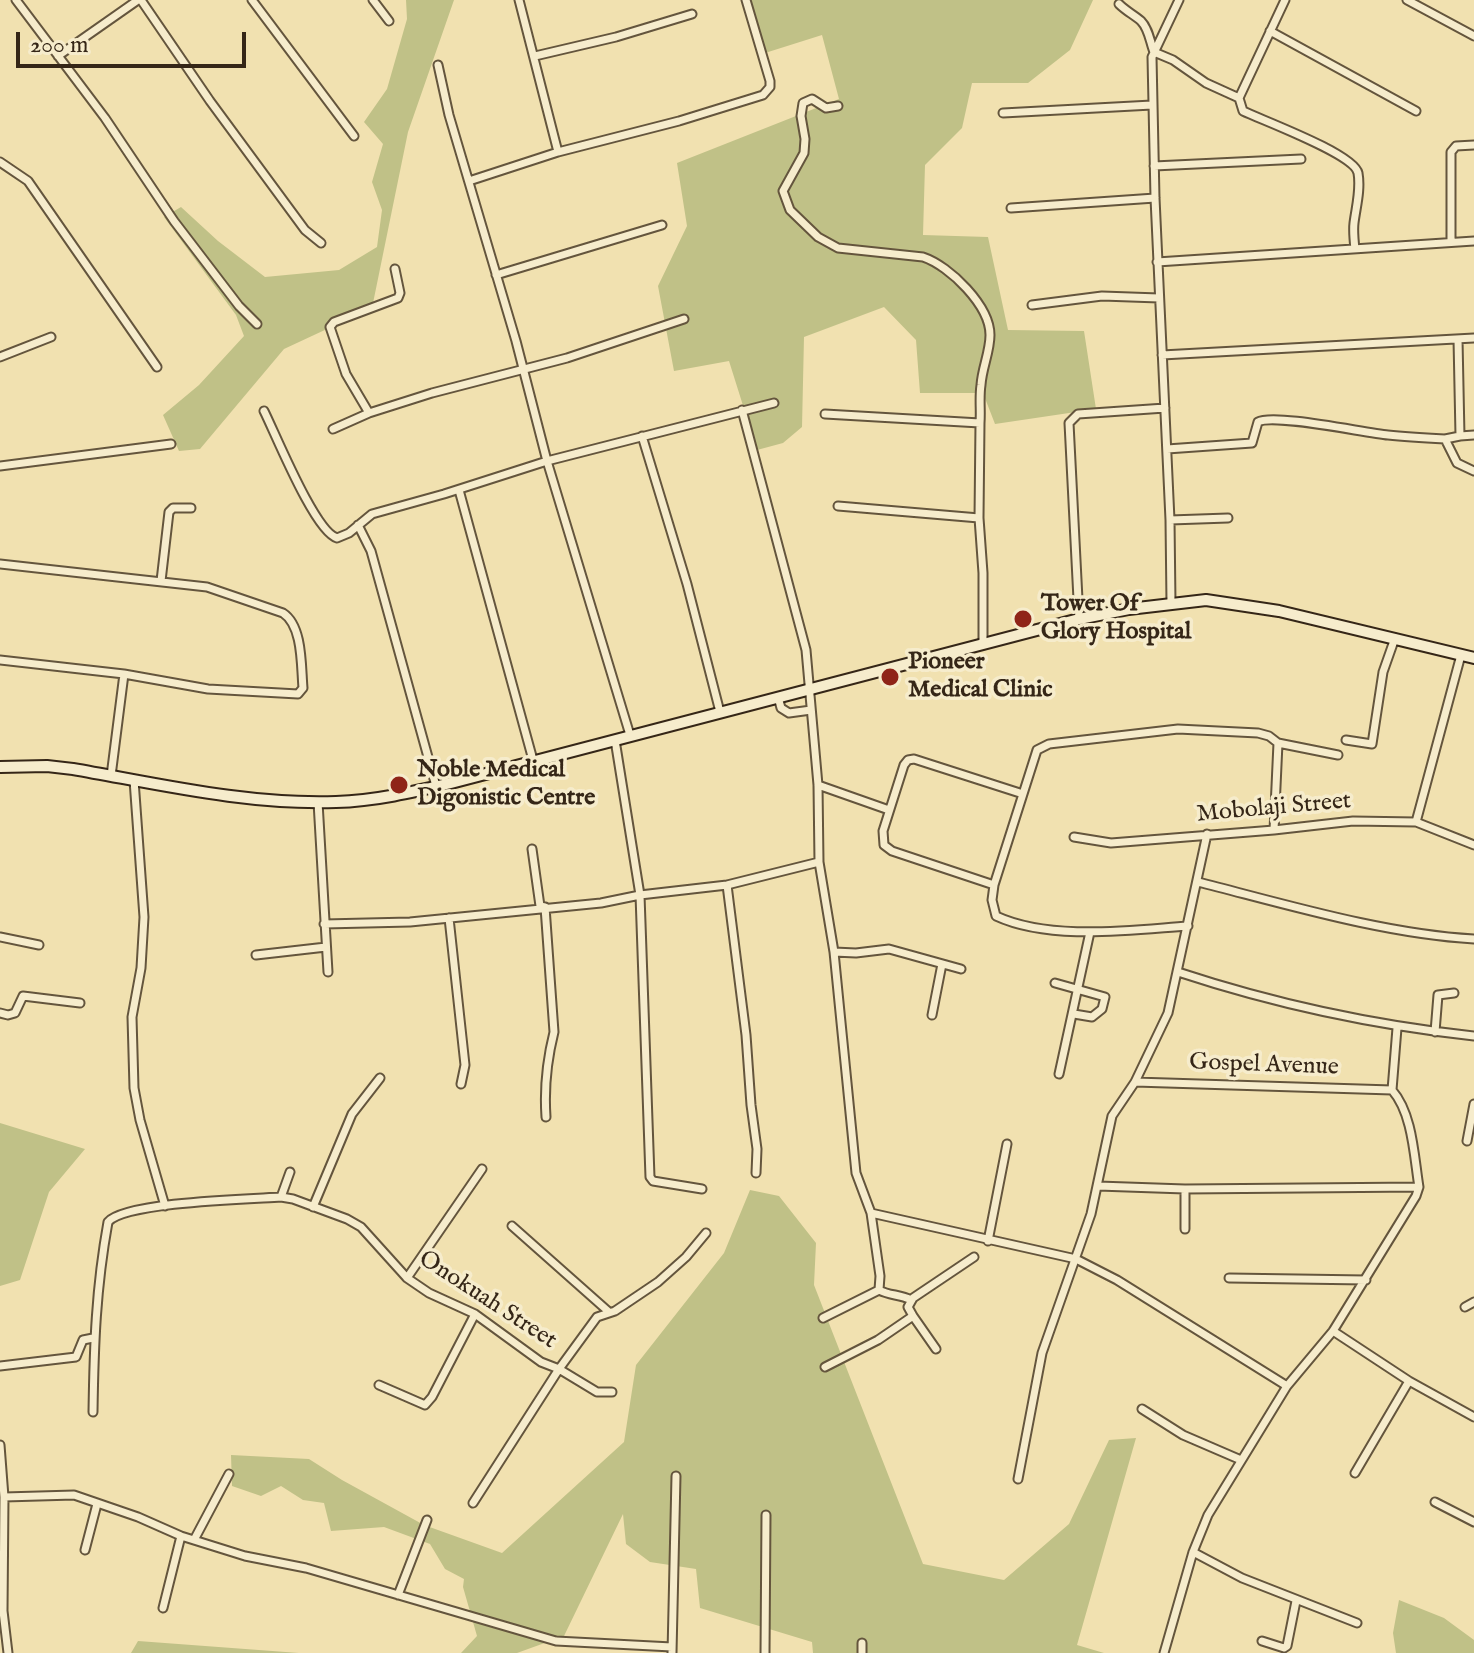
<!DOCTYPE html>
<html>
<head>
<meta charset="utf-8">
<style>
	body { margin:0 }
	#map { position:relative; width:1474px; height:1653px; overflow:hidden; background:#f1e1b0; font-family:"IM FELL English",serif }
	canvas { display:block }
	.scale { position:absolute; left:16px; top:32px; width:230px; height:36px; box-sizing:border-box; border:4px solid #352617; border-top:0; padding-left:10px; font-size:24px; line-height:28px; white-space:nowrap; color:#352617; -webkit-text-stroke:6px #f6eccc; paint-order:stroke }
</style>
</head>
<body>
<div id="map">
<canvas width="1474" height="1653"></canvas>
<div class="scale">200 m</div>
</div>
<script>
const ctx = document.querySelector('canvas').getContext('2d');
ctx.lineJoin = 'round';
function paint(path, color) { ctx.fillStyle = color; ctx.fill(path, 'evenodd'); }
function strokePath(path, color, width, dash) { ctx.strokeStyle = color; ctx.lineWidth = width; ctx.lineCap = dash ? 'butt' : 'round'; ctx.setLineDash(dash || []); ctx.stroke(path); }
function drawText(font, color, halo, rows, align = 'center') {
  ctx.font = font + ' "IM FELL English",serif'; ctx.lineWidth = 7; ctx.setLineDash([]); ctx.textBaseline = 'middle'; ctx.strokeStyle = halo; ctx.fillStyle = color; for (const [text, x, y, turn = 0] of rows) {
    ctx.save(); ctx.translate(x, y); ctx.rotate((+turn || 0) * Math.PI / 180); ctx.textAlign = isNaN(turn) ? turn : align; if (halo) ctx.strokeText(text, 0, 0); ctx.fillText(text, 0, 0); ctx.restore();
  }
}
const green = new Path2D(`
	M406,0H454L408,132L372,308L284,349L200,449L179,451L163,415L199,385L244,336L236,315L164,217L181,207L218,241L265,277L339,270L377,247L382,210L372,182L383,144L364,122L387,89L407,19Z
	M742,0H1093L1070,50L1028,83H972L962,128L925,165L923,235L988,237L1008,330L1084,331L1096,409L995,424L983,393H920L916,340L884,307L804,337L802,427L783,443L757,450L729,361L674,371L658,286L687,226L677,163L839,99L822,35L765,53Z
	M0,1123L85,1149L49,1192L20,1280L0,1286Z
	M750,1190L779,1196L816,1243L814,1285L923,1564L1004,1580L1069,1524L1109,1440L1136,1438L1077,1645L1104,1653H813L812,1642L700,1608L696,1569L650,1562L626,1544L623,1514L564,1636L517,1653H461L477,1636L463,1587L464,1579L445,1569L430,1544L384,1527L331,1531L324,1503L303,1500L281,1486L261,1496L232,1486L231,1455L309,1459L342,1480L424,1525L502,1553L624,1442L636,1365L724,1253Z
	M1399,1600L1444,1618L1474,1640V1653H1396L1393,1633Z
	M138,1641L299,1653H131Z`);
const street = new Path2D(`
	M16,0L105,118L174,221L239,306L257,324
	M141,0L210,101L305,230L321,243
	M252,0L354,136
	M373,0L389,21
	M519,0L558,152
	M1407,0L1474,36
	M1119,4C1126,11 1134,15 1141,21C1149,29 1150,42 1154,52L1173,60L1206,83L1239,98L1243,111C1264,121 1354,154 1358,173C1361,190 1356,207 1354,223C1353,231 1354,240 1355,249
	M1270,31L1416,111
	M58,56L138,0
	M535,56L616,37L692,14
	M438,65L449,115L516,341L547,461L630,735
	M1239,98L1285,0
	M838,106L826,108L812,99L803,103L801,116L805,139L804,153L783,191L790,210L818,237L838,248L923,257C950,266 990,306 990,335C990,352 982,368 981,385C979,398 981,410 980,423
	M1003,113L1152,105
	M0,162L28,181L157,367
	M1154,166L1301,159
	M469,181L558,152L679,121L763,95L770,87V81L746,0
	M1011,208L1155,198
	M1451,242V152L1456,146L1474,145
	M1157,262L1474,241
	M496,275L662,225
	M1032,305L1102,296L1159,298
	M1162,355L1474,338
	M0,357L51,337
	M742,410L806,650L818,785L819,862L834,952L856,1173L871,1213L880,1276L879,1290
	M264,411C276,435 315,532 337,538L349,533L372,514L444,494L547,461L774,403
	M369,413L432,393L567,358L684,319
	M825,414L980,423L979,518L983,573V644
	M333,429L369,413L346,374L330,327L334,322L398,298L400,293L395,269
	M642,436L687,584L720,712
	M1460,436L1474,435
	M1445,439L1460,436L1458,339
	M1167,449L1252,443L1258,422C1273,413 1365,433 1388,435C1407,437 1426,438 1445,439L1457,463L1474,471
	M0,466L171,444
	M459,490L533,760
	M838,506L979,518
	M1170,520L1228,518
	M358,525L371,551L436,786
	M0,564L207,587L283,613C303,626 301,666 303,688L298,694L208,689L124,674L0,660
	M161,581L169,512L173,508H191
	M1171,603L1170,520L1155,198L1152,57L1179,0
	M1079,619L1069,423L1078,414L1165,408
	M778,697L781,708L789,713L811,710
	M615,740L640,895L650,1177L653,1181L702,1189
	M1346,740L1372,744L1383,672L1395,638
	M111,776L124,674
	M134,780L144,917L141,968L132,1017L134,1088L140,1120L165,1206
	M818,785L889,810
	M318,802L328,972
	M1416,822L1461,655
	M1274,830L1278,743
	M1074,837L1111,843L1274,830L1353,821L1416,822L1474,845
	M532,849L540,906L545,907L554,1032C547,1060 544,1088 546,1117
	M1198,882C1285,904 1384,934 1474,939
	M727,885L746,1035L751,1105L757,1149L756,1173
	M994,885L892,851L884,845L883,831L904,765L908,760L914,759L1023,794
	M449,918L465,1065L461,1084
	M324,924L410,922L601,903L640,895L727,885L819,862
	M1188,926C1130,930 1050,941 996,916L992,900L994,885L1037,750L1049,744L1178,729L1258,733L1269,736L1278,743L1338,755
	M0,937L39,945
	M834,952L856,953L889,949L961,969
	M256,955L326,947
	M1178,972C1275,1004 1373,1025 1474,1036
	M1055,983L1105,997L1102,1009L1092,1017L1074,1014
	M0,1013L8,1015L15,1013L23,996L80,1003
	M932,1015L942,964
	M1435,1032L1438,995L1454,993
	M1059,1074L1090,932
	M1135,1082L1392,1090
	M1467,1141L1474,1104
	M1098,1186L1185,1189L1419,1187
	M1185,1189V1229
	M281,1197L290,1172
	M313,1207L352,1114L380,1078
	M871,1213L1076,1259L1117,1280L1287,1386
	M512,1226L609,1312
	M988,1241L1007,1144
	M407,1278L482,1169
	M1229,1278L1366,1280
	M879,1290C890,1296 900,1294 911,1300
	M1465,1307L1474,1302
	M913,1316L936,1349
	M823,1318L879,1290
	M1333,1331L1409,1381L1474,1417
	M0,1366L76,1357L83,1340L93,1338
	M825,1367L878,1340L913,1316L908,1307L913,1298L974,1257
	M379,1385L425,1405L432,1397L475,1314
	M1142,1409L1183,1435L1241,1460
	M93,1412C94,1345 96,1288 108,1222C125,1202 250,1199 281,1197L293,1199L347,1219L361,1227L407,1278L429,1293L475,1314L541,1362L559,1369L597,1392H612
	M0,1445L4,1497L3,1611L8,1653
	M1355,1473L1409,1381
	M1018,1479L1042,1353L1091,1214L1112,1116L1135,1082L1168,1013L1207,834
	M4,1497L74,1495L138,1517L181,1536L245,1556L306,1568L556,1641L672,1647
	M1435,1502L1474,1522
	M473,1503L559,1369L597,1317L615,1311L658,1282L686,1257L706,1233
	M194,1540L229,1474
	M85,1550L97,1504
	M1193,1552L1242,1578L1357,1623
	M398,1595L427,1520
	M163,1608L181,1536
	M1262,1641L1284,1648L1287,1646L1296,1601
	M862,1643V1653
	M672,1653L676,1476
	M765,1653L766,1515
	M1164,1653L1193,1552L1208,1515L1287,1386L1333,1331L1416,1196L1419,1187C1414,1157 1413,1114 1392,1090L1397,1028`);
const secondary = new Path2D(`
	M0,767L47,766L73,769C159,784 247,805 336,802C375,801 413,792 451,783L1079,619L1129,609L1206,600L1279,611L1474,658`);
const markers = [
	[1023,619,10,"#8f2418"],
	[890,677,10,"#8f2418"],
	[399,785,10,"#8f2418"]
];
const poiNames = [
	["Tower Of",1041,605],
	["Glory Hospital",1041,633],
	["Pioneer",908,663],
	["Medical Clinic",908,691],
	["Noble Medical",417,771],
	["Digonistic Centre",417,799]
];
const streetNames = [
	["Mobolaji Street",1274,809,-5],
	["Gospel Avenue",1264,1066,2],
	["Onokuah Street",487,1301,33]
];
paint(green, '#c0c187');
strokePath(street, '#64553d', 11);
strokePath(secondary, '#352617', 14);
strokePath(street, '#f6eccc', 7);
strokePath(secondary, '#f6eccc', 10);
for (const [x, y, r, color] of markers) { const dot = new Path2D(); dot.arc(x, y, r, 0, 2 * Math.PI); ctx.fillStyle = color; ctx.fill(dot); strokePath(dot, '#f6eccc', 3); }
drawText('bold 24px', '#352617', '#f6eccc', poiNames, 'left');
drawText('24px', '#352617', '#f6eccc', streetNames);
</script>
</body>
</html>
